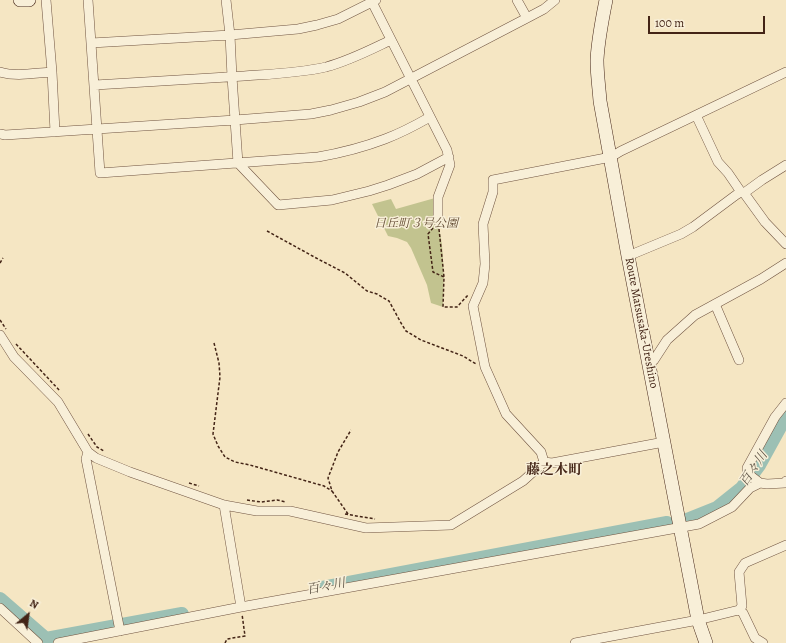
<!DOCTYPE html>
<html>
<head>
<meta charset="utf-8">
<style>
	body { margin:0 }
	#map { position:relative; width:786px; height:643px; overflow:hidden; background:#f5e6c3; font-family:Alegreya,serif }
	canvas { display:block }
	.north { position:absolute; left:8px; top:595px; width:40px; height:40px; -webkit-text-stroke:3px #f8efd8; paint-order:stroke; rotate:29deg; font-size:11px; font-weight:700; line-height:16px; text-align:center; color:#432416 }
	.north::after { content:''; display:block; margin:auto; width:14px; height:18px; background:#432416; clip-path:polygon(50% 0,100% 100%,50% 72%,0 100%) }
	.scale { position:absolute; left:648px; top:16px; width:117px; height:18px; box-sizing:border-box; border:2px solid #432416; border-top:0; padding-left:5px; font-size:12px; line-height:14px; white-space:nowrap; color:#432416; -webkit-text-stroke:3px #f8efd8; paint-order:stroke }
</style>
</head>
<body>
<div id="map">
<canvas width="786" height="643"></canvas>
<div class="north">N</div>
<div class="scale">100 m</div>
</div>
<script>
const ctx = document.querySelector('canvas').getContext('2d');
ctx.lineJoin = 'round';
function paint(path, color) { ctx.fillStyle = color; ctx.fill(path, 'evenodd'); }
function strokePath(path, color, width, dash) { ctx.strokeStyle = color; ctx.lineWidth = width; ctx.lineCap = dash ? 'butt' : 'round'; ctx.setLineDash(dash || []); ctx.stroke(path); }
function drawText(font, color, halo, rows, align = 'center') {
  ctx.font = font + ' Alegreya,"Noto Serif JP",serif'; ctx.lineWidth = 3; ctx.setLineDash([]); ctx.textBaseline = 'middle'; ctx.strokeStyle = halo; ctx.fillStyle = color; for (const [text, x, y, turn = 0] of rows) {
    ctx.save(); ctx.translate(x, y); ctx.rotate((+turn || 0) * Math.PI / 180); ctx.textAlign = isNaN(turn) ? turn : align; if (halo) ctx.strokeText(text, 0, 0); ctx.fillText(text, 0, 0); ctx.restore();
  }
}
const green = new Path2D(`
	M435,198L436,223C445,233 444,292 443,307L431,303L427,285L411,248L407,242L397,238L388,236L372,204L391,199L396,209Z`);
const river = new Path2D(`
	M687,520L717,508L742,488L759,465L786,416
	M317,589L667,523
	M0,599L46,639L182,614`);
const path = new Path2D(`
	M433,228L428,234L433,272L444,277
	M439,229L444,277L443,307H457L468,295
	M267,231L318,259L345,273L367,291L377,294L389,301L401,323L406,331L421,340L463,356L476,364
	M0,263L3,258
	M0,320L6,329
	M214,343L219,363L220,377L213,434L218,446L225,457L235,462L250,465L324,486L332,491
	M16,344L60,391
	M88,434L97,447L104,451
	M189,483L199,486
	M247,500L261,502L277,500L286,502
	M345,514L375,519
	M348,514L332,491L328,478L338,452L351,430
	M225,643L227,639L245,636L242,614`);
const street = new Path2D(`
	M46,0L52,72L55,132
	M88,0L100,173L318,157C341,153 364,147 385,139C401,133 416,125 430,117
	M226,0L230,35L232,77L238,163L278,205L332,200L369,191L388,185L417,174L449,157
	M371,0L447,150L450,165L438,197V221
	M517,0L527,18
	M91,43L230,35L298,29L317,25L338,19L376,0
	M0,72C16,77 35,73 52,72
	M95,85C144,82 194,79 244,76C272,74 300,73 326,67C349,61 370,50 391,40
	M696,115L718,162L728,173L741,192L744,193L765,222L786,244
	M0,134L5,135L235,120L311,114L331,110L359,102L385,92L527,18L544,9L555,0
	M744,193L762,180L786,165
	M628,256L681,234L693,227L736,195L741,192
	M715,304L739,360
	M0,335L14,357L58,402L88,452L96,458L130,472L224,505L257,511H290L366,528L451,525L523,481L544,462L552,463L664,442
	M649,364L654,360L667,340L695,315L761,279L786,263
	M88,452L86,459L120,631
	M544,462L541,452L506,414L485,367L473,306L483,283L485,264L483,224L493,192V180L611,157L621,151L786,72
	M760,483L767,484L785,483L786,481
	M224,505L241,607
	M0,608L38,643
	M739,610L743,613L755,638L763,643
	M58,643L241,607L699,524L732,507L750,488L760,483L747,473V468L775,417L786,403
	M575,643L698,620L739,610L742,606L739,572L745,563L786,545`);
const secondary = new Path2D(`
	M20,0H29
	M606,0C602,20 598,40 597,60C597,74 599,87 600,101L628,256L698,620L706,643`);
const parkNames = [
	["日丘町３号公園",416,224]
];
const streetNames = [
	["Route Matsusaka-Ureshino",641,323,79]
];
const waterNames = [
	["百々川",754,469,-56],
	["百々川",326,587,-11]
];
const quarterNames = [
	["藤之木町",554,471]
];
paint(green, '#c2c38f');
strokePath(river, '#9cc0b4', 14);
strokePath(street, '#705441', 10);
strokePath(secondary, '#432416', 14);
strokePath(path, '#432416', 1.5, [3, 2]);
strokePath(street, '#f8efd8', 9);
strokePath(secondary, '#f8efd8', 13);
drawText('italic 12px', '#634c34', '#f8efd8', parkNames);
drawText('12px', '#432416', '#f8efd8', streetNames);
drawText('italic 13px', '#5e5345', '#f8efd8', waterNames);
drawText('bold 14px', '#432416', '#f8efd8', quarterNames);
</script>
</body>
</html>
